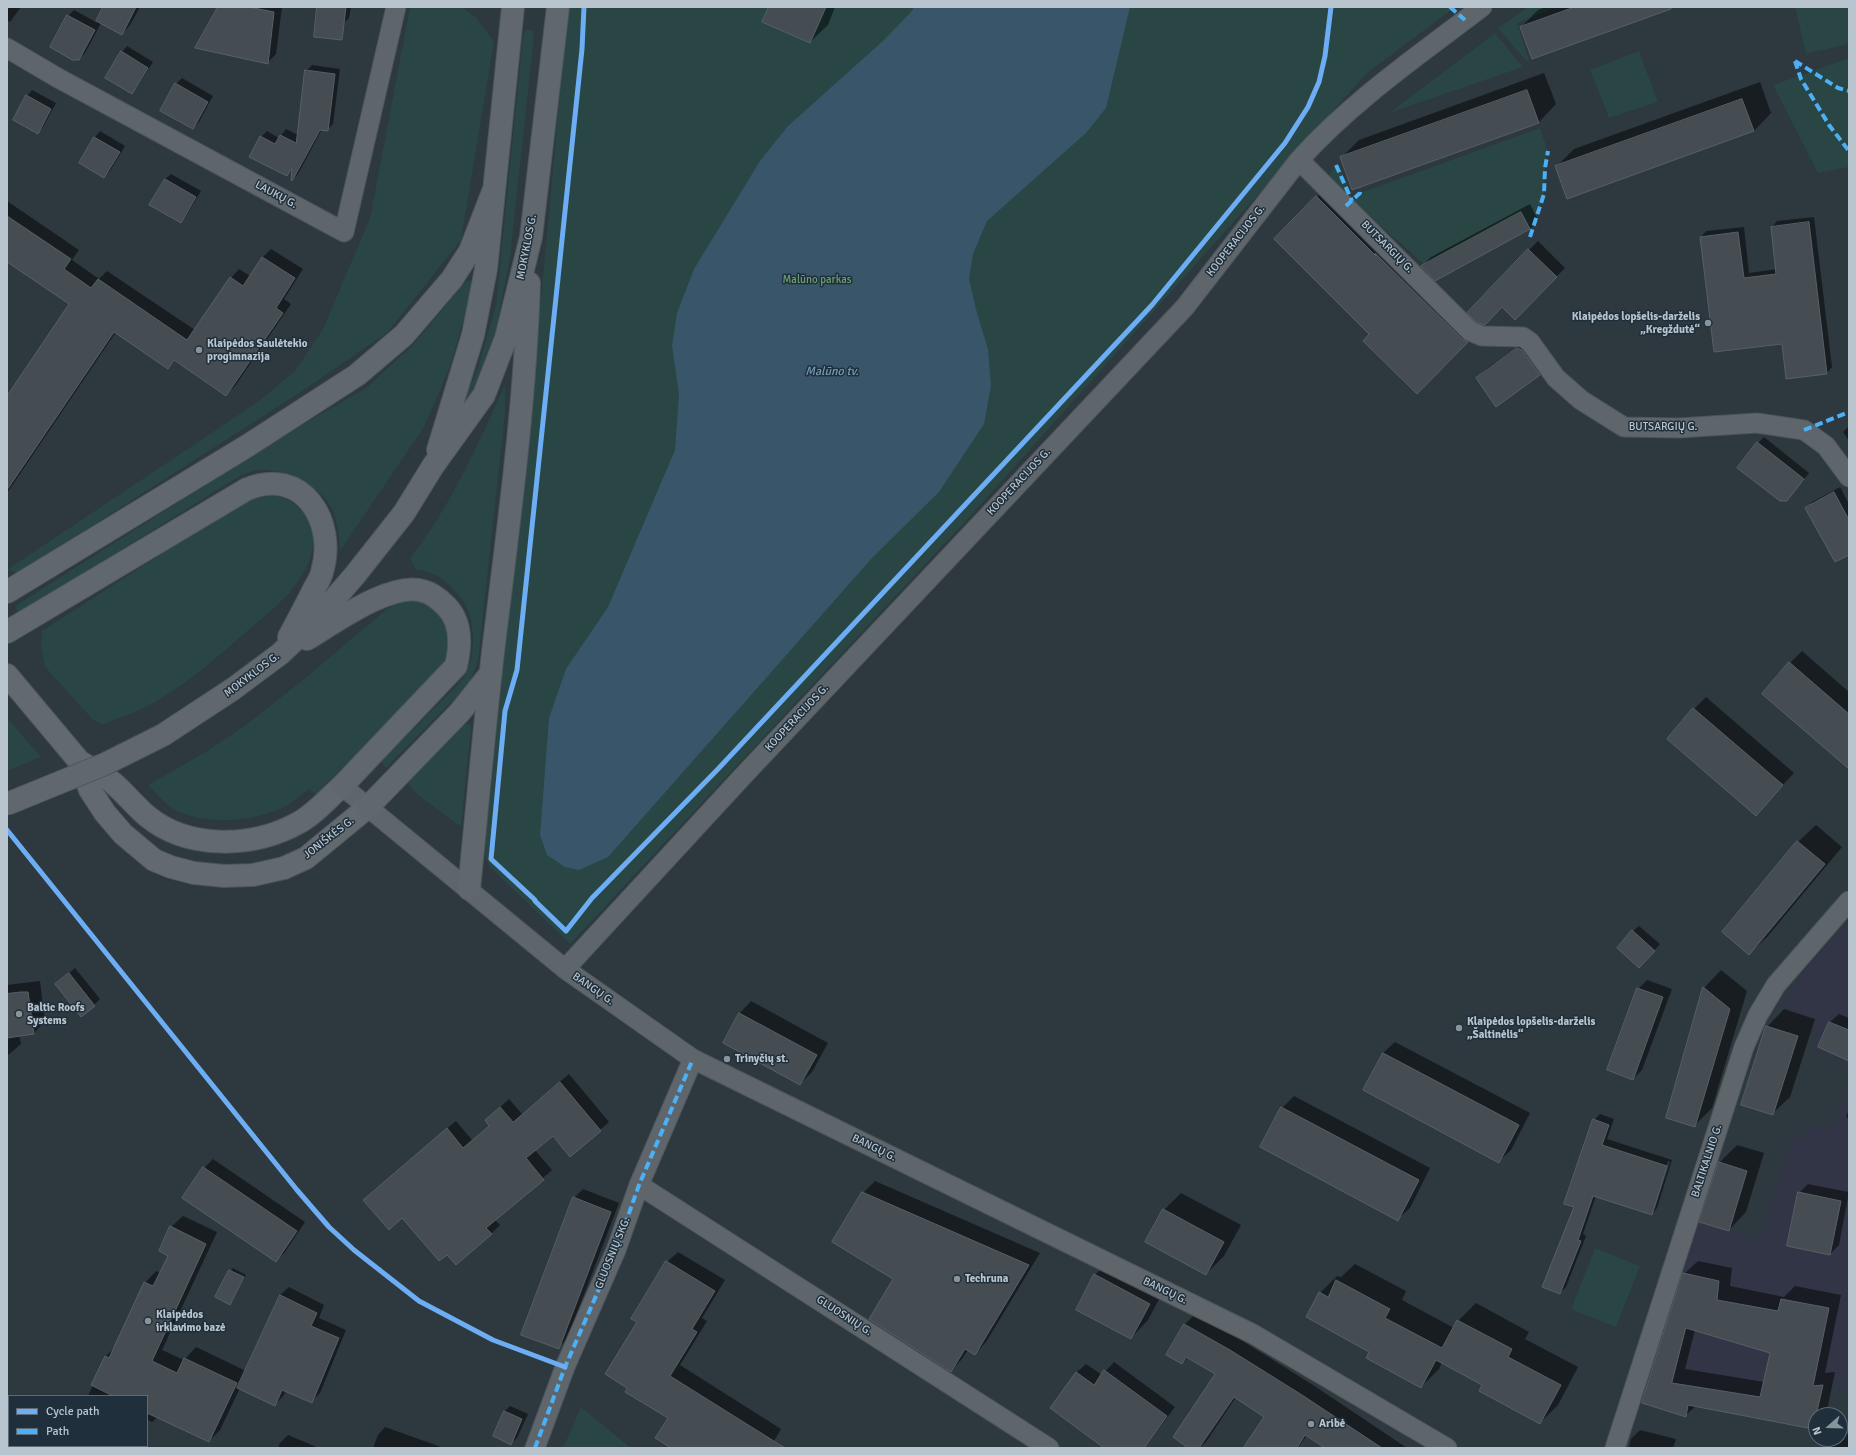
<!DOCTYPE html>
<html>
<head>
<meta charset="utf-8">
<style>
	body { margin:0 }
	#map { position:relative; width:1856px; height:1455px; overflow:hidden; background:#2d383f; font-family:Signika,sans-serif }
	canvas { display:block }
	.frame { position:absolute; inset:0; border:8px solid #b9c5ce; pointer-events:none }
	.legend { position:absolute; left:8px; top:1395px; width:140px; height:52px; box-sizing:border-box; background:#1f2f3b; border:1px solid #5d6b76; margin:0; padding:5px 7px; list-style:none; font-size:12px; color:#b9c5ce }
	.legend li { display:flex; align-items:center; gap:8px; height:20px }
	.legend b { width:20px; border:1px solid #5d6b76 }
	.north { position:absolute; left:1808px; top:1407px; width:40px; height:40px; box-sizing:border-box; background:#1f2f3b; border:1px solid #5d6b76; border-radius:50%; rotate:250deg; font-size:11px; font-weight:700; line-height:16px; text-align:center; color:#b9c5ce }
	.north::after { content:''; display:block; margin:auto; width:14px; height:18px; background:#88949c; clip-path:polygon(50% 0,100% 100%,50% 72%,0 100%) }
</style>
</head>
<body>
<div id="map">
<canvas width="1856" height="1455"></canvas>
<div class="frame"></div>
<ul class="legend">
<li><b style="height:5px;background:#6dadf4"></b>Cycle path</li>
<li><b style="height:5px;background:#4cb0f7"></b>Path</li>
</ul>
<div class="north">N</div>
</div>
<script>
const ctx = document.querySelector('canvas').getContext('2d');
ctx.lineJoin = 'round';
function paint(path, color) { ctx.fillStyle = color; ctx.fill(path, 'evenodd'); }
function strokePath(path, color, width, dash) { ctx.strokeStyle = color; ctx.lineWidth = width; ctx.lineCap = dash ? 'butt' : 'round'; ctx.setLineDash(dash || []); ctx.stroke(path); }
function drawText(font, color, halo, rows, align = 'center') {
  ctx.font = font + ' Signika,sans-serif'; ctx.lineWidth = 3; ctx.setLineDash([]); ctx.textBaseline = 'middle'; ctx.strokeStyle = halo; ctx.fillStyle = color; for (const [text, x, y, turn = 0] of rows) {
    ctx.save(); ctx.translate(x, y); ctx.rotate((+turn || 0) * Math.PI / 180); ctx.textAlign = isNaN(turn) ? turn : align; if (halo) ctx.strokeText(text, 0, 0); ctx.fillText(text, 0, 0); ctx.restore();
  }
}
const medical = new Path2D(`
	M1849,921V1064L1812,1048L1818,1032L1782,1005L1805,969Z
	M1849,1089V1390L1823,1385L1813,1429L1688,1405L1686,1417L1642,1403L1683,1273L1696,1221L1760,1239L1793,1135L1804,1140L1809,1125L1832,1126Z`);
const green = new Path2D(`
	M410,7H462L476,17L494,42L461,240L388,332L307,388L17,574L8,569L259,401L295,371L323,329L370,218Z
	M568,7H1455L1367,73L966,521L570,944L489,866L484,852L543,277Z
	M1528,7H1558L1517,23L1529,60L1526,61L1498,28Z
	M1795,7H1849V44L1806,54Z
	M526,30H532L534,37L510,258L496,330L472,395L451,434L478,367L496,305L523,35Z
	M1495,33L1523,67L1389,113Z
	M1639,51L1658,102L1609,118L1590,70Z
	M1849,58V167L1818,173L1773,85Z
	M1540,128L1548,151L1545,168L1544,194L1535,222L1530,229L1520,212L1424,264L1352,201L1360,193Z
	M1338,163L1350,193L1345,197L1326,177Z
	M471,280L472,289L450,367L424,427L340,551C339,537 338,523 332,509C320,485 284,468 257,470C251,471 245,474 240,476L19,613L15,606L282,436L366,388L412,346L465,282Z
	M505,385V414L478,661L473,675L468,685L386,768L381,762C399,743 418,724 436,706C448,694 464,681 469,666C476,646 474,615 461,598C449,583 436,571 416,570L410,558C451,506 478,444 505,385Z
	M276,494C327,515 321,556 289,593C277,607 260,619 246,632C219,656 191,680 160,699C143,710 121,717 102,725L92,719L45,667L41,646L42,631L248,498Z
	M404,601L430,602L443,617L451,636L450,654L427,684L316,794L309,789C302,794 294,801 286,806C255,822 207,826 175,810C165,805 156,792 148,785L207,751L246,725L309,675L388,608Z
	M7,721H10L41,757L7,771Z
	M469,724L471,728L461,827L415,793L408,783L457,731L464,725Z
	M1595,1248L1640,1266L1616,1327L1571,1309Z
	M581,1407L631,1448H563Z`);
const water = new Path2D(`
	M914,7H1130L1106,108L1086,133L987,221L973,254L969,279L977,313L988,349L991,386L984,424L939,492L872,558L608,857L579,870L565,867L547,855L540,835L549,718L566,669L608,607L675,450L679,394L672,346L677,313L694,269L760,161L788,126L884,40L911,12Z`);
const shadow = new Path2D(`
	M7,7H21L10,22L7,20Z
	M104,7H140L130,25L122,34L101,23L85,53L79,59L68,16L74,10L96,22Z
	M219,7H282L276,54L267,63Z
	M323,7H351L349,18L344,23Z
	M770,7H835L828,25L810,42Z
	M1546,7H1674L1532,58L1521,27L1538,10Z
	M127,46L153,62L137,87L132,93L122,52Z
	M312,65L340,69L333,124L327,130L322,129L298,174L292,180L293,168L287,175L261,137L267,131L279,138L286,129L298,135L306,71Z
	M1544,73L1556,104L1539,122L1352,189L1341,158L1359,140Z
	M182,78L213,96L199,122L193,128L176,84Z
	M1760,82L1771,113L1754,131L1557,166L1574,149Z
	M32,90L56,103L43,127L38,132L27,96Z
	M100,131L125,146L110,171L104,177L80,162L95,137Z
	M171,174L201,191L186,216L181,222L165,179Z
	M1319,195L1377,253L1470,339L1417,393L1371,334L1276,239Z
	M7,201L79,250L72,260L99,279L107,271L195,330L231,278L239,269L250,276L263,257L271,249L303,269L284,299L291,304L235,386L226,395L175,360L168,367L116,332L7,493V398L71,304L7,261Z
	M1530,204L1538,220L1530,229L1422,266L1431,257Z
	M1814,217L1832,367L1827,373L1783,343L1701,237L1706,231L1744,227L1749,273L1777,269L1772,227L1777,221Z
	M1538,241L1565,268L1515,319L1529,250Z
	M1527,340L1548,365L1540,374L1496,405L1477,378L1486,369Z
	M1849,426V441L1843,432Z
	M1764,437L1809,473L1792,494L1758,443Z
	M1840,487L1849,504V554L1807,508L1812,502Z
	M1802,651L1849,692V768L1790,663Z
	M1706,697L1794,773L1756,814L1694,709Z
	M1816,825L1842,847L1767,937L1749,954L1798,842Z
	M1639,926L1660,944L1645,961L1633,931Z
	M75,968L100,999L94,1005L56,984Z
	M1721,970L1747,991L1712,1108L1694,1126L1667,1117L1704,988Z
	M1647,980L1672,989L1642,1070L1633,1079L1638,989Z
	M40,981L45,1021L34,1033L19,1035L21,1044L7,1056V985Z
	M751,1001L828,1043L812,1072L800,1084L724,1043L740,1013Z
	M1784,1009L1815,1019L1790,1097L1772,1114L1767,1027Z
	M1839,1014L1849,1018V1060L1819,1047L1830,1022Z
	M1395,1042L1530,1113L1511,1150L1499,1161L1383,1053Z
	M569,1074L609,1122L570,1156L553,1135L535,1150L552,1170L495,1220L500,1225L491,1234L447,1253L373,1191L456,1121L472,1140L490,1125L495,1112L509,1099L522,1114Z
	M1294,1096L1430,1168L1410,1208L1398,1219L1282,1108Z
	M1849,1109V1119L1846,1117Z
	M1600,1114L1614,1119L1607,1139L1672,1160L1657,1208L1652,1214L1596,1196L1583,1234L1586,1236L1566,1287L1560,1293L1575,1206L1594,1120ZM1668,1161L1670,1162L1655,1208H1653Z
	M1737,1145L1764,1153L1746,1212L1729,1230L1719,1163Z
	M213,1159L305,1222L285,1252L276,1261L184,1198L204,1168Z
	M875,1181L1040,1253L986,1342L975,1354L968,1350L962,1359L951,1371L894,1279L863,1193Z
	M1808,1184L1849,1192L1839,1245L1830,1254L1799,1193Z
	M583,1189L619,1203L567,1339L558,1348L574,1198Z
	M1181,1193L1241,1225L1224,1256L1206,1274L1164,1210Z
	M183,1216L217,1232L162,1350L184,1360L196,1347L246,1371L280,1295L289,1287L324,1305L319,1318L346,1330L320,1393L312,1401L286,1391L283,1396L275,1405L240,1388L220,1430L209,1441L158,1417L152,1422L147,1420V1396H88L106,1356L114,1348L145,1283L156,1271L161,1273L169,1255L171,1227Z
	M678,1252L725,1280L702,1318L707,1321L680,1365L781,1429L770,1448H673L669,1418L629,1388L638,1322L667,1262Z
	M1112,1258L1166,1286L1148,1320L1131,1338L1095,1275Z
	M1698,1261L1732,1268L1730,1286L1784,1297L1795,1286L1841,1295L1825,1373L1835,1372L1826,1415H1816V1425L1813,1428L1696,1406L1685,1416L1643,1403L1684,1274ZM1695,1330L1771,1353L1764,1382L1685,1369Z
	M1355,1264L1406,1291L1402,1300L1454,1328L1458,1321L1476,1303L1529,1332L1525,1339L1578,1367L1558,1405L1540,1423L1483,1384L1442,1362L1439,1369L1421,1387L1371,1351L1320,1293L1337,1276L1341,1277Z
	M233,1268L246,1275L230,1303V1271Z
	M1195,1314L1241,1340L1313,1385L1407,1448H1327L1307,1435L1298,1448H1244L1265,1416L1236,1397L1206,1442L1199,1448H1190L1217,1374L1188,1357L1182,1363L1185,1324Z
	M1114,1362L1175,1407L1144,1448H1106L1051,1408L1077,1372L1086,1364L1102,1375Z
	M510,1406L528,1414L517,1438L511,1443L504,1412Z
	M7,1414L9,1415V1427L7,1431Z
	M385,1427L441,1447L440,1448H373L378,1435Z
	M1640,1430L1676,1439L1673,1448H1629L1631,1439Z
	M1840,1433L1849,1434V1448H1825L1826,1439H1840Z
	M288,1435L319,1448H278L280,1443Z
	M64,1446H89L88,1448H63Z`);
const building = new Path2D(`
	M103,7H136L122,35L96,21Z
	M218,7H249L274,12L268,64L195,48Z
	M317,7H346L342,40L314,37Z
	M769,7H826L810,43L762,22Z
	M1575,7H1671V9L1532,59L1520,27Z
	M67,15L95,30L79,60H72L50,47Z
	M121,51L148,68L132,94L105,78Z
	M305,70L335,74L328,131L320,130L292,181L291,180L292,169H291L287,176L249,157L260,136L275,144L280,135L296,143Z
	M175,83L208,102L193,129L160,111Z
	M1527,90L1539,123L1352,190L1340,157Z
	M26,95L51,109L38,134L13,120Z
	M1742,99L1754,131L1567,199L1555,166Z
	M94,137L120,152L104,178L79,163Z
	M165,179L196,197L181,223L149,205Z
	M1316,196L1376,256L1375,253L1462,339L1468,342L1417,394L1363,341L1369,334L1274,239Z
	M1521,212L1530,229L1435,281L1421,266Z
	M7,216L71,259L64,269L91,288L98,279L187,340L230,277L243,286L262,257L295,278L276,308L283,313L226,396L174,360L168,369L114,332L7,490V396L69,304L7,262Z
	M1809,222L1827,374L1786,379L1782,344L1714,352L1700,237L1738,232L1744,278L1776,274L1771,227Z
	M1528,249L1557,277L1515,320L1502,307L1485,325L1476,322L1467,313Z
	M1517,348L1522,350L1540,375L1496,407L1476,378Z
	M1757,442L1804,479L1787,501H1780L1737,468Z
	M1834,492L1849,520V555L1835,562L1805,508Z
	M1789,662L1849,714V769L1762,694Z
	M1693,708L1783,785L1756,816L1667,739Z
	M1797,841L1825,864L1749,955L1722,932Z
	M1632,930L1655,951L1639,968L1617,948Z
	M69,973L95,1006L81,1017L55,984Z
	M1703,987L1730,1009L1695,1127L1666,1118Z
	M1637,988L1663,997L1633,1080L1607,1070Z
	M21,992H28L34,1034L7,1038V994Z
	M739,1013L817,1055L800,1085L723,1043Z
	M1829,1022L1849,1030V1061L1818,1047Z
	M1766,1026L1798,1036L1773,1115L1741,1105Z
	M1383,1053L1519,1125L1499,1163L1363,1090Z
	M560,1082L601,1131L570,1157L553,1136L526,1158L544,1180L486,1228L492,1234L456,1265L447,1255L439,1261L402,1218L389,1230L363,1200L447,1128L463,1148L489,1126L485,1120L500,1107L513,1122Z
	M1281,1107L1419,1180L1398,1221L1260,1147Z
	M1593,1119L1609,1125L1602,1145L1667,1166L1652,1215L1593,1196L1578,1240L1581,1241L1560,1294L1542,1287L1574,1207L1564,1204Z
	M1719,1162L1747,1171L1729,1231L1699,1222Z
	M203,1167L297,1231L276,1262L182,1198Z
	M862,1192L1029,1265L975,1355L965,1349L951,1372L869,1319L893,1279L832,1242Z
	M1798,1192L1841,1201L1830,1255L1787,1246Z
	M573,1197L611,1212L559,1349L521,1335Z
	M1163,1209L1224,1242L1206,1275L1145,1242Z
	M170,1226L206,1244L152,1361L177,1373L184,1358L237,1383L209,1442L147,1413V1396H113L91,1385L105,1356L109,1358L144,1282L153,1286L168,1256L159,1251Z
	M666,1261L715,1291L692,1329L697,1332L670,1376L785,1448H671L655,1438L668,1418L625,1392L627,1388L605,1374L637,1322L631,1319Z
	M229,1270L244,1277L230,1305L215,1297Z
	M1683,1273L1719,1281L1717,1300L1778,1311L1781,1299L1829,1308L1813,1386L1823,1385L1813,1429L1688,1405L1686,1417L1642,1403ZM1686,1328L1770,1353L1760,1397L1672,1383Z
	M1094,1274L1150,1304L1131,1339L1076,1310Z
	M1336,1280L1390,1309L1385,1318L1442,1348L1457,1320L1512,1349L1508,1357L1561,1385L1540,1424L1479,1391L1482,1385L1436,1360L1421,1388L1366,1358L1369,1352L1306,1317L1319,1292L1328,1297Z
	M280,1295L317,1313L311,1326L339,1338L312,1403L282,1390L275,1406L237,1388Z
	M1184,1324L1230,1350L1302,1395L1382,1448H1325L1305,1435L1297,1448H1243L1264,1417L1234,1397L1199,1448H1188L1173,1437L1215,1374L1186,1357L1182,1364L1166,1355Z
	M1104,1370L1167,1416L1144,1448H1104L1050,1408L1076,1372L1094,1385Z
	M504,1411L522,1419L511,1445L493,1436Z`);
const street = new Path2D(`
	M7,48L58,78L344,232L396,7
	M1299,160L1470,331L1482,336L1523,337L1530,342L1556,378L1581,400L1624,427L1679,428L1757,423L1804,430L1826,446L1849,477
	M342,786L565,969L693,1059L1253,1334L1447,1448
	M565,969L743,776L1185,307L1299,160C1352,101 1419,55 1482,7
	M639,1185L1049,1448
	M535,1448L565,1367L616,1250L639,1185L693,1059
	M1615,1448L1744,1047L1758,1015L1776,985L1849,901`);
const secondary = new Path2D(`
	M7,675L79,761L90,790L105,813L123,834L154,860L171,867L194,873L224,876L253,875L284,868L306,858L368,807
	M79,761C90,768 102,774 112,782C125,793 135,806 147,816C188,850 253,848 298,823C314,815 328,798 342,786`);
const primary = new Path2D(`
	M438,450L473,335L486,269L513,7
	M7,592L247,446L357,375L404,335L452,279L470,251L494,189
	M7,632L247,489C303,466 337,522 322,572C321,578 316,585 313,591C305,607 297,622 289,637
	M307,639C334,623 391,581 423,591C432,593 439,599 446,606C462,622 461,645 456,666L342,786
	M163,735L233,689L280,654L317,619L355,575L404,513L433,466L484,395L506,338L531,237L558,7
	M368,807L460,712L491,673
	M469,889C477,810 484,731 493,652C508,529 525,407 529,283`);
const primaryBridge = new Path2D(`
	M7,804L105,764L163,735`);
const quiet = new Path2D(`
	M1450,7L1465,20
	M1795,61L1801,79L1829,125L1849,151
	M1795,61L1838,88L1849,91
	M1336,165L1352,201
	M1346,206L1360,193L1359,188
	M1530,237L1544,194L1545,168L1548,151
	M1804,430L1849,412
	M535,1448L565,1367L616,1250L639,1185L693,1059`);
const cycleway = new Path2D(`
	M7,830L297,1190L329,1227L354,1250L419,1301L493,1340L565,1367
	M535,900L491,859L505,711L517,670L582,49L584,7
	M535,901L566,931L592,898L718,769L1152,305L1285,143L1308,107L1319,82L1325,56L1331,7`);
const markers = [
	[1708,323,4,"#88949c"],
	[199,350,4,"#88949c"],
	[19,1014,4,"#88949c"],
	[1459,1028,4,"#88949c"],
	[727,1059,4,"#88949c"],
	[957,1279,4,"#88949c"],
	[148,1321,4,"#88949c"],
	[1311,1424,4,"#88949c"]
];
const streetNames = [
	["LAUKŲ G.",276,195,28],
	["KOOPERACIJOS G.",1236,241,-52],
	["MOKYKLOS G.",527,247,-79],
	["BUTSARGIŲ G.",1387,247,45],
	["BUTSARGIŲ G.",1663,427],
	["KOOPERACIJOS G.",1019,482,-47],
	["MOKYKLOS G.",252,675,-37],
	["KOOPERACIJOS G.",797,718,-47],
	["JONIŠKĖS G.",329,838,-38],
	["BANGŲ G.",593,989,35],
	["BANGŲ G.",874,1148,26],
	["BALTIKALNIO G.",1707,1161,-72],
	["GLUOSNIŲ SKG.",613,1253,-68],
	["BANGŲ G.",1165,1291,26],
	["GLUOSNIŲ G.",844,1316,33]
];
const parkNames = [
	["Malūno parkas",817,280]
];
const poiNames = [
	["Klaipėdos lopšelis-darželis",1700,317,"right"],
	["„Kregždutė“",1700,330,"right"],
	["Klaipėdos Saulėtekio",207,344],
	["progimnazija",207,357],
	["Baltic Roofs",27,1008],
	["Systems",27,1021],
	["Klaipėdos lopšelis-darželis",1467,1022],
	["„Šaltinėlis“",1467,1035],
	["Trinyčių st.",735,1059],
	["Techruna",965,1279],
	["Klaipėdos",156,1315],
	["irklavimo bazė",156,1328],
	["Aribė",1319,1424]
];
const waterNames = [
	["Malūno tv.",832,372]
];
paint(medical, '#323545');
paint(green, '#294544');
paint(water, '#38556a');
paint(shadow, '#0007');
paint(building, '#454d53');
strokePath(building, '#566066', 1);
strokePath(street, '#4c5359', 21);
strokePath(secondary, '#4c5359', 24);
strokePath(primary, '#4b555b', 24);
strokePath(street, '#5e666c', 19);
strokePath(secondary, '#626a70', 22);
strokePath(primary, '#61686d', 22);
strokePath(primaryBridge, '#4b555b', 24, []);
strokePath(primaryBridge, '#61686d', 22);
strokePath(quiet, '#4cb0f7', 4, [8, 4]);
strokePath(cycleway, '#6dadf4', 5);
for (const [x, y, r, color] of markers) { const dot = new Path2D(); dot.arc(x, y, r, 0, 2 * Math.PI); ctx.fillStyle = color; ctx.fill(dot); strokePath(dot, '#1f2f3b', 1.5); }
drawText('11px', '#b9c5ce', '#1f2f3b', streetNames);
drawText('11px', '#6ea171', '#1f2f3b', parkNames);
drawText('bold 11px', '#b9c5ce', '#1f2f3b', poiNames, 'left');
drawText('italic 12px', '#779bb3', '#1f2f3b', waterNames);
</script>
</body>
</html>
